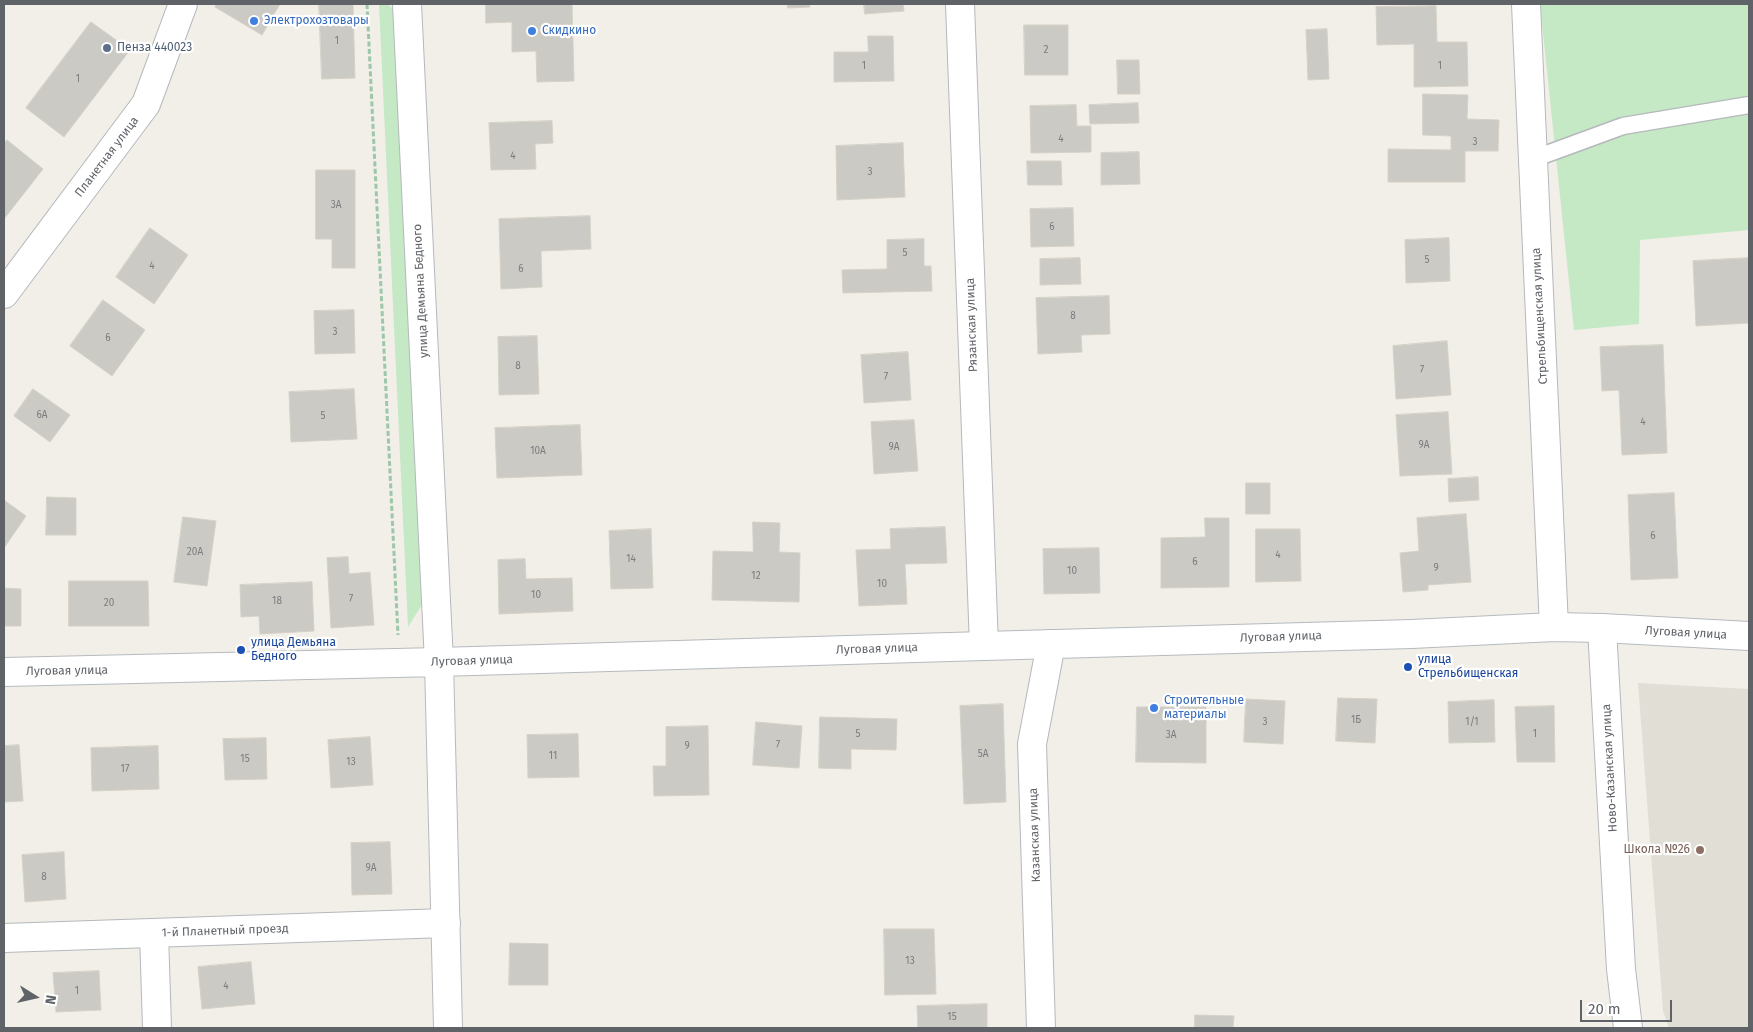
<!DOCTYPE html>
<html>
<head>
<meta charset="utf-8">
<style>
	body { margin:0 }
	#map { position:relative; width:1753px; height:1032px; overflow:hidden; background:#f1efe8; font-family:"Fira Sans",sans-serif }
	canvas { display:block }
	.frame { position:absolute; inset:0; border:5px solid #5f6368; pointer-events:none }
	.north { position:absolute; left:10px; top:972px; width:50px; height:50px; -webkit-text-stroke:4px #fff; paint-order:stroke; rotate:100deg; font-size:14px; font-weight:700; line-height:20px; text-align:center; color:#5f6368 }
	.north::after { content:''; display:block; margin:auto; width:18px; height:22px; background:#5f6368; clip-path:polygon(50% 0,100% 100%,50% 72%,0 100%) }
	.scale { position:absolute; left:1580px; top:1000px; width:92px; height:22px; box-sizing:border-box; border:2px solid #5f6368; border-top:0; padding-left:6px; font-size:15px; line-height:18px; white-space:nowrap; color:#5f6368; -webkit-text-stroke:4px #fff; paint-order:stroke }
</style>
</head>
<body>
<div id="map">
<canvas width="1753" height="1032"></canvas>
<div class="frame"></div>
<div class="north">N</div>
<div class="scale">20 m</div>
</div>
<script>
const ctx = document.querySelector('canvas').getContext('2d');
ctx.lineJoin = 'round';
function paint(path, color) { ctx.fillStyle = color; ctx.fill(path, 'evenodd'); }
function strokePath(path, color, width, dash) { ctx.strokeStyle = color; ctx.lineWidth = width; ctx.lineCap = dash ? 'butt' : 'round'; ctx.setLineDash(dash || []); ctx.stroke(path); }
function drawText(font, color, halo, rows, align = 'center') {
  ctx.font = font + ' "Fira Sans",sans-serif'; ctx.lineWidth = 4.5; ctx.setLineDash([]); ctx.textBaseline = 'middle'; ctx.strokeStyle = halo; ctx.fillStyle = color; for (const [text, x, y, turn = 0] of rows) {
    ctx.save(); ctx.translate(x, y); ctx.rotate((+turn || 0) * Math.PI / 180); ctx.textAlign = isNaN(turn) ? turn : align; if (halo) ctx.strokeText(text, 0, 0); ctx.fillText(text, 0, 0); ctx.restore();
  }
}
const education = new Path2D(`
	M1638,683L1749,689V1028H1669L1663,1011Z`);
const green = new Path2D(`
	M379,4H387L396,11L425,600L408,627Z
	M1540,4H1749V230L1640,240L1639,324L1574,330Z`);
const building = new Path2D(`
	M217,4H280L262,35L215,7Z
	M319,4H353L355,78L322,79Z
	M486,4H572L574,81L537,82L536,51L512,52V22L486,23Z
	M787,4H809L810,7L788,8Z
	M864,4H903L904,11L865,14Z
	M1436,6L1437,42H1467L1468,86L1414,87V44L1377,45L1376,7Z
	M91,22L130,50L64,137L26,108Z
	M1024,25H1068V75H1025Z
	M1327,29L1329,79L1308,80L1306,30Z
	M868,36H893L894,81L834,82V52H868Z
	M1117,60H1139L1140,94H1118Z
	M1423,94L1468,95L1467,119L1499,120L1498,151H1465V182H1388V149L1451,150V136L1423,135Z
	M1138,103L1139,123L1090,124L1089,105Z
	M1076,105L1077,126H1091V152L1031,153L1030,106Z
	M552,121L553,143L535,144L536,169L491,170L489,123Z
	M7,140L43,169L4,219V144Z
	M903,143L905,197L837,200L836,146Z
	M1139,152L1140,184L1101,185V153Z
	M1027,161H1061L1062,185H1028Z
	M316,170H355V268H332V239H316Z
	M1073,208L1074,246L1031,247L1030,209Z
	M590,216L591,249L541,251L542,287L501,289L499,219Z
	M150,228L188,255L154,304L116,277Z
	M1449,238L1450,281L1406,283L1405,240Z
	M924,239V266H931L932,291L843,293L842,270L887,269V240Z
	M1080,258L1081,284L1040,285V259Z
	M1749,258V323L1696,326L1693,261Z
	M1109,296L1110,334L1081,335L1082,352L1038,354L1036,298Z
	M103,300L145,330L112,376L70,346Z
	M354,310L355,353L315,354L314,311Z
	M537,336L539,394L499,395L498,337Z
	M1447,341L1451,395L1396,399L1393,346Z
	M1663,345L1667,453L1622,455L1619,390L1602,391L1600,347Z
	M908,352L911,400L864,403L861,355Z
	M33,389L70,415L50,442L14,416Z
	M354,389L357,439L291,442L289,392Z
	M1448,412L1452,474L1400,476L1396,415Z
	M914,420L918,471L874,474L871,422Z
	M580,425L582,475L497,478L495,428Z
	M1478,477L1479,500L1449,502L1448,479Z
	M1246,483H1270V514H1246Z
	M1674,493L1678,578L1631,580L1628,495Z
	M47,497L76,498V535H46Z
	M4,500L26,516L4,548Z
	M1466,514L1471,582L1428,585V590L1403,592L1400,553L1419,551L1417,518Z
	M183,517L216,521L207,586L174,582Z
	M1205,518H1229V587L1161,588V538L1205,537Z
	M753,522L780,523L779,552L800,553L799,602L712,600L713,551L753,552Z
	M945,527L947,563L905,564L907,604L859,606L856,550L891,549L890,529Z
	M651,529L653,588L611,589L609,531Z
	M1256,529H1300L1301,581L1256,582Z
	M1099,548L1100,593L1044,594L1043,549Z
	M348,557L349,574L370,572L374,625L331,628L327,558Z
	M525,559L526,579L572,578L573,611L499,614L498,560Z
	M69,581H148L149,626H69Z
	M312,582L314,631L260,634L259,616L241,617L240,585Z
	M4,588L21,589V626H4Z
	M1338,698L1377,699L1375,743L1336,741Z
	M1246,699L1285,701L1283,744L1244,742Z
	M1494,700L1495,742L1449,743L1448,702Z
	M1003,704L1006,802L964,804L960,706Z
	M1554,706L1555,762H1517L1515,707Z
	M1137,707H1206V763L1136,762Z
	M820,717L897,719L896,750L851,749V769L819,768Z
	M756,722L802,726L799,768L753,765Z
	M708,726L709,795L654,796L653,766H666V727Z
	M578,734L579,777L528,778L527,735Z
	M370,737L373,785L331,788L328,740Z
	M266,738L267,779L225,780L223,739Z
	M19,745L23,801L4,802V746Z
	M158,746L159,789L92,791L91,748Z
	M390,842L392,894L352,895L351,843Z
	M64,852L66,899L25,902L22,855Z
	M884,929H934L936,994L885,995Z
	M510,943L548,944V985H509Z
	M251,962L255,1004L202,1009L198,967Z
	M99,971L101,1010L56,1012L53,973Z
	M987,1004V1028H918L917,1006Z
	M1195,1015L1234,1016L1233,1028H1195Z`);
const path = new Path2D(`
	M367,4L398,635`);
const lane = new Path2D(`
	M1533,159L1623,126L1749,105`);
const street = new Path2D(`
	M407,4L439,662
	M960,4L984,646
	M1526,4L1554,627
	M4,294L146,104L183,4
	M1602,628L1621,969L1628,1028
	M154,933L157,1028
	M4,938L446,923
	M1041,1028L1032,744L1051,644`);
const secondary = new Path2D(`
	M439,662L448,1028
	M4,672L439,662L984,646L1412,634L1554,627L1602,628L1749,636`);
const markers = [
	[254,21,5,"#3f7fe0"],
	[532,31,5,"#3f7fe0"],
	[107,48,5,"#5c6f8a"],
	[241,650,5,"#1a4fb4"],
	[1408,667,5,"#1a4fb4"],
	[1154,708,5,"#3f7fe0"],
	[1700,850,5,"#8d6e63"]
];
const numberNames = [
	["1",337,41],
	["2",1046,50],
	["1",864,66],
	["1",1440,66],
	["1",78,79],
	["4",1061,139],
	["3",1475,142],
	["4",513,156],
	["3",870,172],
	["3А",336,205],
	["6",1052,227],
	["5",905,253],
	["5",1427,260],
	["4",152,266],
	["6",521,269],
	["8",1073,316],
	["3",335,332],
	["6",108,338],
	["8",518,366],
	["7",1422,370],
	["7",886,377],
	["6А",42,415],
	["5",323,416],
	["4",1643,422],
	["9А",1424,445],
	["9А",894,447],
	["10А",538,451],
	["6",1653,536],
	["20А",195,552],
	["4",1278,555],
	["14",631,559],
	["6",1195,562],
	["9",1436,568],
	["10",1072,571],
	["12",756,576],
	["10",882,584],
	["10",536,595],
	["7",351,599],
	["18",277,601],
	["20",109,603],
	["1Б",1356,720],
	["3",1265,722],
	["1/1",1472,722],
	["5",858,734],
	["1",1535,734],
	["3А",1171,735],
	["7",778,745],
	["9",687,746],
	["5А",983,754],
	["11",553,756],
	["15",245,759],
	["13",351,762],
	["17",125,769],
	["9А",371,868],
	["8",44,877],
	["13",910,961],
	["4",226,986],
	["1",77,991],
	["15",952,1017]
];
const shopNames = [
	["Электрохозтовары",264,21],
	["Скидкино",542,31],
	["Строительные",1164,701],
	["материалы",1164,715]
];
const serviceNames = [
	["Пенза 440023",117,48]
];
const streetNames = [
	["Планетная улица",107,157,-53],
	["улица Демьяна Бедного",421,291,-93],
	["Стрельбищенская улица",1540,316,-93],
	["Рязанская улица",972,325,-92],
	["Луговая улица",1686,633,3],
	["Луговая улица",1281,637,-2],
	["Луговая улица",877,649,-2],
	["Луговая улица",472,661,-2],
	["Луговая улица",67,671,-1],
	["Ново-Казанская улица",1610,768,-93],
	["Казанская улица",1035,835,-92],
	["1-й Планетный проезд",225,931,-2]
];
const transitNames = [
	["улица Демьяна",251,643],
	["Бедного",251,657],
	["улица",1418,660],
	["Стрельбищенская",1418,674]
];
const educationNames = [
	["Школа №26",1690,850]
];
paint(education, '#e1ded6');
paint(green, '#c5e8c5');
paint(building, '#cccac5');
strokePath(building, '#d6d1c6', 1);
strokePath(lane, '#b5b8bc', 19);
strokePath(street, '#b5b8bc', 30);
strokePath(secondary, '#b6babf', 30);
strokePath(path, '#9cc7a9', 3, [5, 2.5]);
strokePath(lane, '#fff', 16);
strokePath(street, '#fff', 28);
strokePath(secondary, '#fff', 28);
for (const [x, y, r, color] of markers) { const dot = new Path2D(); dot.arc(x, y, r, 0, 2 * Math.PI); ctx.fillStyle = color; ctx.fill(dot); strokePath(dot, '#fff', 2); }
drawText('10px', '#7a7d7f', null, numberNames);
drawText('12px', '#366cbe', '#fff', shopNames, 'left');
drawText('12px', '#4e5e75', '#fff', serviceNames, 'left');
drawText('12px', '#5f6368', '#fff', streetNames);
drawText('12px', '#164399', '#fff', transitNames, 'left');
drawText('12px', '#785e54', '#fff', educationNames, 'right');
</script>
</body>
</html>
